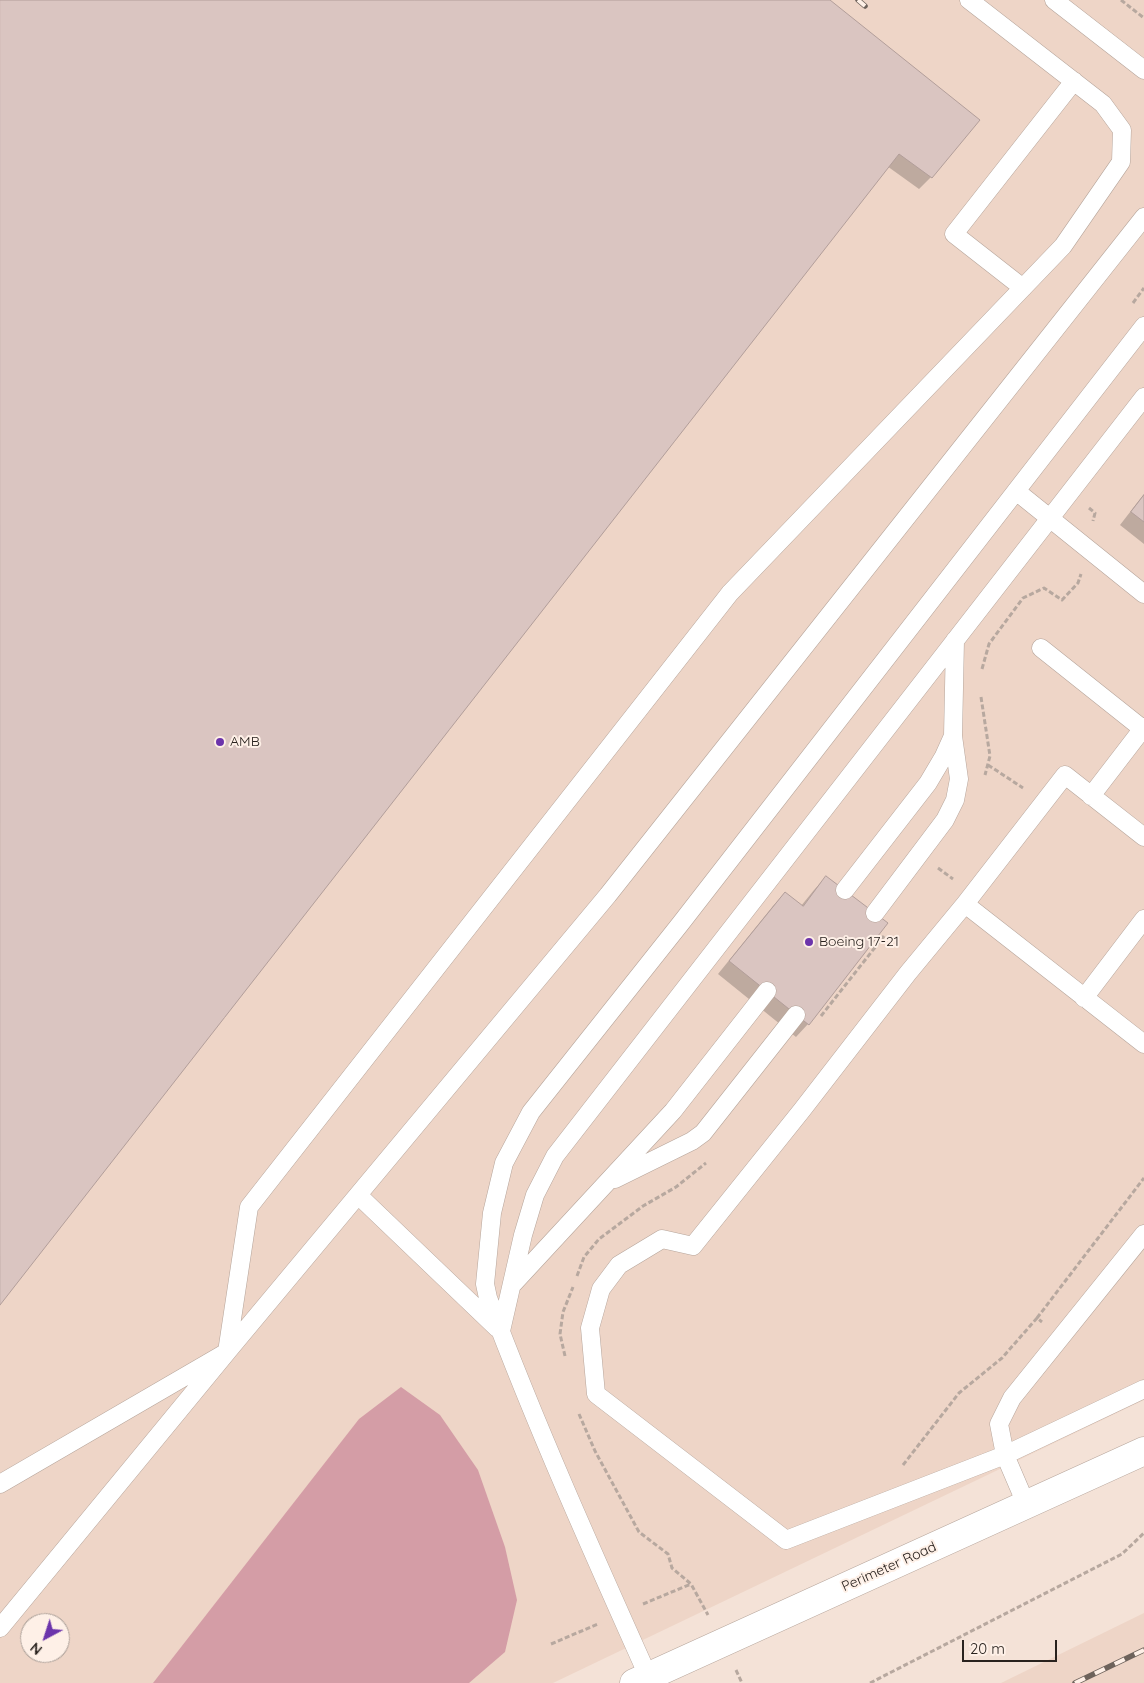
<!DOCTYPE html>
<html>
<head>
<meta charset="utf-8">
<style>
	body { margin:0 }
	#map { position:relative; width:1144px; height:1683px; overflow:hidden; background:#f4e2d7; font-family:Quicksand,sans-serif }
	canvas { display:block }
	.north { position:absolute; left:20px; top:1613px; width:50px; height:50px; box-sizing:border-box; background:#fef0e7; border:1px solid #a99e97; border-radius:50%; rotate:220deg; font-size:14px; font-weight:700; line-height:20px; text-align:center; color:#29221e }
	.north::after { content:''; display:block; margin:auto; width:18px; height:22px; background:#6c34ab; clip-path:polygon(50% 0,100% 100%,50% 72%,0 100%) }
	.scale { position:absolute; left:962px; top:1640px; width:95px; height:22px; box-sizing:border-box; border:2px solid #29221e; border-top:0; padding-left:6px; font-size:15px; line-height:18px; white-space:nowrap; color:#29221e; -webkit-text-stroke:4px #fef0e7; paint-order:stroke }
</style>
</head>
<body>
<div id="map">
<canvas width="1144" height="1683"></canvas>
<div class="north">N</div>
<div class="scale">20 m</div>
</div>
<script>
const ctx = document.querySelector('canvas').getContext('2d');
ctx.lineJoin = 'round';
function paint(path, color) { ctx.fillStyle = color; ctx.fill(path, 'evenodd'); }
function strokePath(path, color, width, dash) { ctx.strokeStyle = color; ctx.lineWidth = width; ctx.lineCap = dash ? 'butt' : 'round'; ctx.setLineDash(dash || []); ctx.stroke(path); }
function drawText(font, color, halo, rows, align = 'center') {
  ctx.font = font + ' Quicksand,sans-serif'; ctx.lineWidth = 4; ctx.setLineDash([]); ctx.textBaseline = 'middle'; ctx.strokeStyle = halo; ctx.fillStyle = color; for (const [text, x, y, turn = 0] of rows) {
    ctx.save(); ctx.translate(x, y); ctx.rotate((+turn || 0) * Math.PI / 180); ctx.textAlign = isNaN(turn) ? turn : align; if (halo) ctx.strokeText(text, 0, 0); ctx.fillText(text, 0, 0); ctx.restore();
  }
}
const built = new Path2D(`
	M0,0H1144V1400L553,1683H0ZM30,1623H60V1653H30Z
	M1144,1613V1683H1001Z`);
const water = new Path2D(`
	M401,1387L440,1415L478,1470L505,1547L517,1600L505,1652L469,1683H153L359,1419Z`);
const shadow = new Path2D(`
	M0,0H828L931,177L919,189L887,166L0,1303Z
	M1144,494V544L1120,525Z
	M826,877L808,1024L796,1037L718,974L773,906L785,893L801,906L814,890Z`);
const building = new Path2D(`
	M0,0H830L980,120L932,178L899,154L0,1305Z
	M1144,495V522L1131,512Z
	M826,876L888,923L809,1025L729,961L785,892L803,906Z`);
const path = new Path2D(`
	M1121,0L1144,18
	M1133,303L1144,288
	M1089,508L1095,513L1093,521
	M982,669L989,644L1023,598L1044,588L1062,600L1078,583L1081,574
	M981,697L990,756L985,775
	M988,765L1023,788
	M938,868L953,879
	M821,1016L884,936
	M577,1276L584,1257L599,1239L643,1206L676,1187L706,1163
	M1037,1318L1144,1178
	M565,1356L560,1334L563,1312L573,1287
	M579,1414L595,1451L639,1532L668,1554L672,1568L691,1584L708,1615
	M903,1465L959,1393L1002,1358L1037,1318L1042,1322
	M643,1604L691,1584
	M551,1644L598,1624
	M736,1670L742,1683
	M870,1683L1122,1554L1144,1533`);
const service = new Path2D(`
	M1054,0L1144,70
	M1023,288L954,234L1074,81
	M1016,491L1144,594
	M1041,648L1144,730
	M1091,796L1144,727
	M1144,837L1065,775L965,904L1144,1044
	M845,890L928,783L944,756L953,736L955,640
	M965,904L908,973L802,1110L693,1246L662,1239L619,1265L601,1289L590,1328L596,1394L786,1540L1005,1455L1026,1504
	M875,913L945,820L955,800L959,779L953,736
	M1084,998L1144,919
	M615,1179L692,1141L703,1133L796,1015
	M358,1195L497,1328
	M1144,1234L1012,1398L999,1424L1005,1455L1144,1389
	M512,1285L673,1111L767,991
	M501,1331L523,1235L535,1195L555,1156L1144,397
	M0,1484L227,1352L608,895L1144,217
	M0,1628L227,1352L249,1207L730,593L1063,246L1121,162L1122,130L1103,104L969,0
	M648,1676C592,1551 536,1426 488,1298L485,1284L492,1213L504,1163L531,1112L681,923L1144,326`);
const minor = new Path2D(`
	M634,1683L1144,1451`);
const rail = new Path2D(`
	M858,0L865,6
	M1075,1683L1144,1650`);
const markers = [
	[220,742,5,"#6c34ab"],
	[809,942,5,"#6c34ab"]
];
const poiNames = [
	["AMB",230,742],
	["Boeing 17-21",819,942]
];
const streetNames = [
	["Perimeter Road",889,1567,-24]
];
paint(built, '#eed5c7');
paint(water, '#d49da6');
paint(shadow, '#0003');
paint(building, '#dac5c1');
strokePath(building, '#b29e9a', 1);
strokePath(service, '#b6a59b', 19);
strokePath(minor, '#b6a59b', 29);
strokePath(path, '#b7a89f', 3, [5, 2.5]);
strokePath(service, '#fff', 18);
strokePath(minor, '#fff', 28);
strokePath(rail, '#6e635c', 5.5);
strokePath(rail, '#fef0e7', 4, [11]);
for (const [x, y, r, color] of markers) { const dot = new Path2D(); dot.arc(x, y, r, 0, 2 * Math.PI); ctx.fillStyle = color; ctx.fill(dot); strokePath(dot, '#fef0e7', 2); }
drawText('14px', '#29221e', '#fef0e7', poiNames, 'left');
drawText('14px', '#29221e', '#fef0e7', streetNames);
</script>
</body>
</html>
